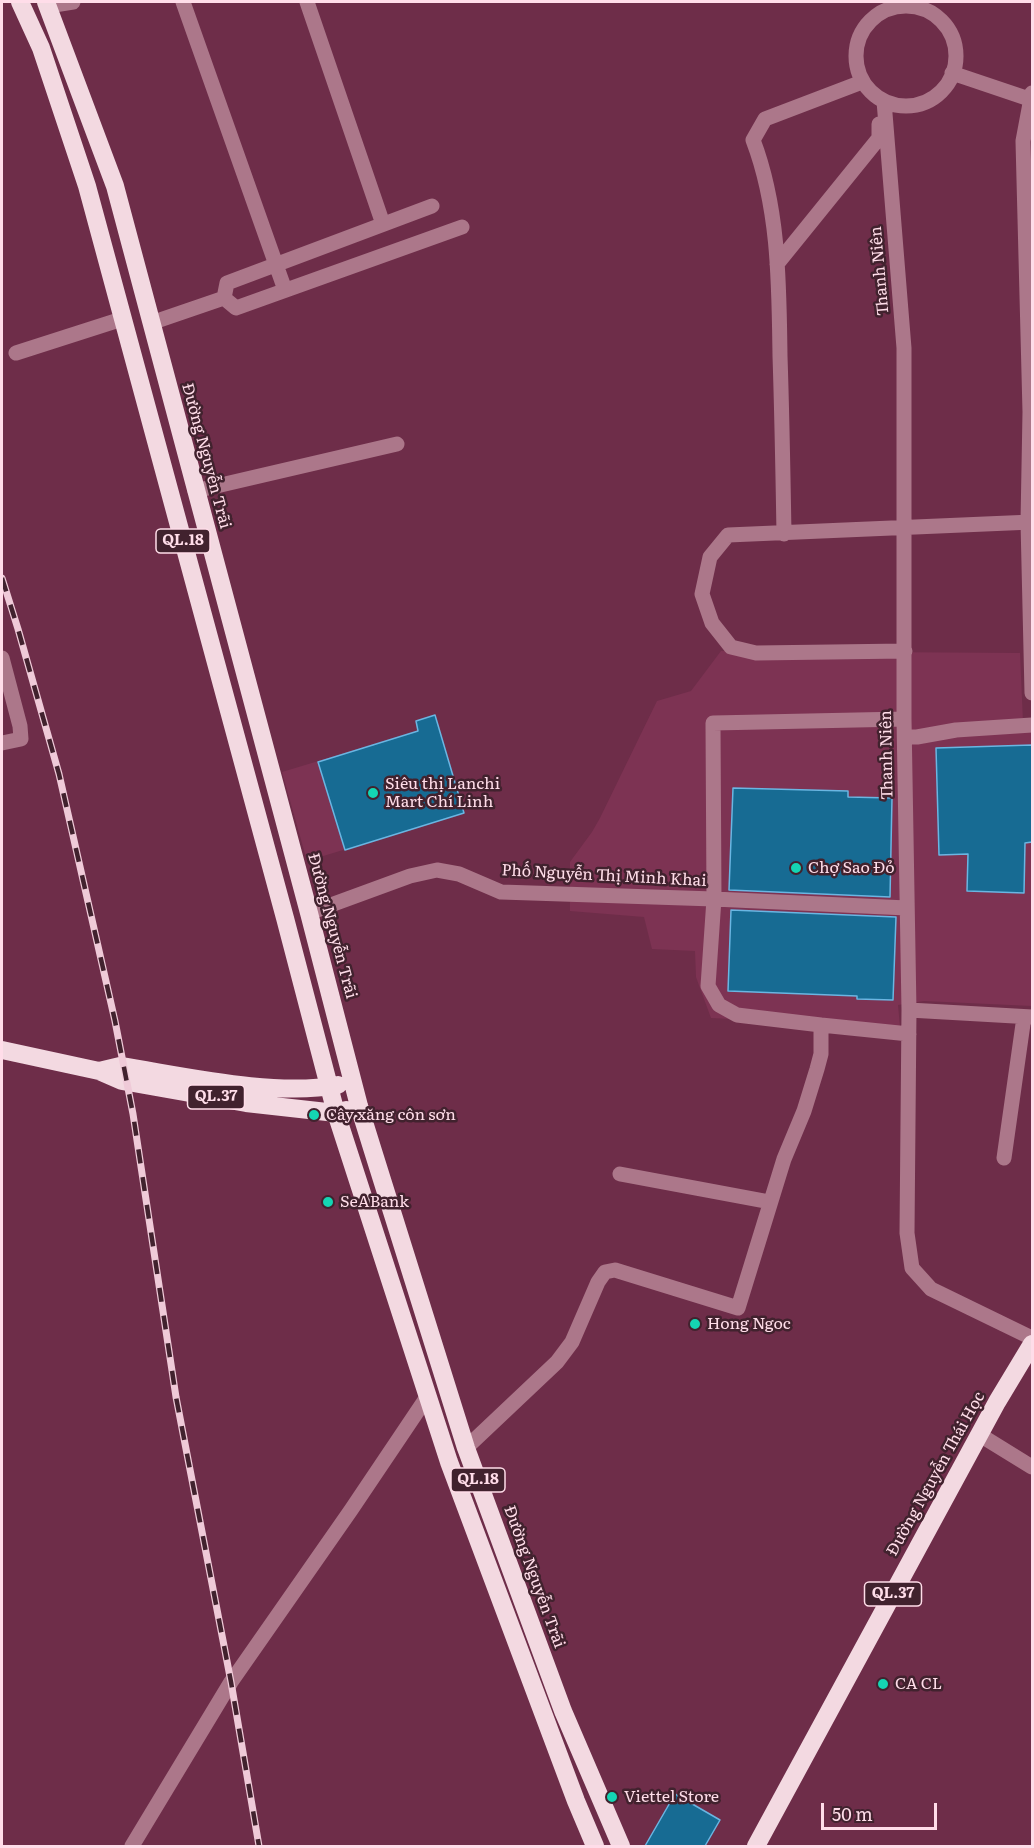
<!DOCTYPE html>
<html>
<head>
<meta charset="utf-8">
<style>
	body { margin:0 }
	#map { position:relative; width:1034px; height:1848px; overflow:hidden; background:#6e2d49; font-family:Literata,serif }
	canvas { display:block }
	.frame { position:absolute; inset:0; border:3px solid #ffdde9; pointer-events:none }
	.scale { position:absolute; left:821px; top:1803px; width:116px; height:27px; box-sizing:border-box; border:3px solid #ffdde9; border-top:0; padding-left:8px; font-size:18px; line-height:21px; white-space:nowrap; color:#ffdde9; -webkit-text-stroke:4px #41222e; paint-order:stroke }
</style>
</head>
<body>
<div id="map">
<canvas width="1034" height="1848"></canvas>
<div class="frame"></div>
<div class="scale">50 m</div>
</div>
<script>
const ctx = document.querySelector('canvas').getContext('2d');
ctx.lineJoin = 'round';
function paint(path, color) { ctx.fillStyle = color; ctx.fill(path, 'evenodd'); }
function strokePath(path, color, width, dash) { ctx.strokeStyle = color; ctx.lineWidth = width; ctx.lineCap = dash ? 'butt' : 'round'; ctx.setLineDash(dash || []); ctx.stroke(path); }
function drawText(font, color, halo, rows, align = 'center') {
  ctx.font = font + ' Literata,serif'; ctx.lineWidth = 5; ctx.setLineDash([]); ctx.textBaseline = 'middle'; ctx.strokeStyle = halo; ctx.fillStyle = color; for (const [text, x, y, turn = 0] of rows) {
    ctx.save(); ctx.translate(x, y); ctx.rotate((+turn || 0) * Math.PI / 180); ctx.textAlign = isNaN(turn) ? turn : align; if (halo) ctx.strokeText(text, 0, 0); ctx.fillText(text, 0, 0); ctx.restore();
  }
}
const built = new Path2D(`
	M721,651L1020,653L1023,722L1032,723V1006L924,1001L898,1005L900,1027L711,1018L696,977L695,951L652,949L644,917L570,911V862L592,832L600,818L657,701L691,691Z
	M435,715L464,813L307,861L282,772L418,731L416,721Z`);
const building = new Path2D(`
	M435,715L464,813L345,850L318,762L418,731L416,721Z
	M1032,745V842L1025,843L1024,893L967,891L968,854L939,855L936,748Z
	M733,788L848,791V797L892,798L890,897L729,890Z
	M731,910L896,917L893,1000L857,999V996L728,991Z
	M675,1794L720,1820L705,1846H645Z`);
const minor = new Path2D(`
	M183,2L285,290
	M307,2L383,224
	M48,6L73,2
	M856 56a50 50 0 1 1 100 0a50 50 0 1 1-100 0Z
	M952,73L1032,100
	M1032,93L1023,141L1030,412L1028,522L1032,693
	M884,101L904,348V719L909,1010L907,1233L912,1268L931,1289L1032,1338
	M777,264L879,138V124
	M224,298L236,308L462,227
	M224,298L227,283L432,206
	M151,323L224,298
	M16,353L122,319
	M195,491L397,444
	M784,534C783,474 782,415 780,356C779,283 779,208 753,140L765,119L862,82
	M905,651L756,653L731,647L712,623L702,594L710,557L728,535L1032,522
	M2,658L20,726L21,739L2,743
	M905,737H917L956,730L1032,725
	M309,913L410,876L437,870L459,874L501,892L714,899L907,908
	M909,1010L1032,1017
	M821,1025L737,1015L719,1005L708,986L714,899L713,723L904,719
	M1004,1158L1024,1017
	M620,1174L770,1202
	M980,1435L1032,1467
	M466,1448L557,1362L572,1342L598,1282L605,1272L615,1270L738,1308L784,1159L804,1111L817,1069L821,1054V1025L909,1034
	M132,1846L231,1682L351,1510L427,1397`);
const highway = new Path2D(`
	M20,2L41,48L87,186L285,918L336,1113L449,1462L576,1801L595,1846
	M46,2L115,186L309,913L359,1106L373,1151L466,1448L563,1711L621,1846
	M2,1050L99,1071L122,1081L246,1103L336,1113L346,1110
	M99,1071L120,1066C184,1076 274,1097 338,1085
	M756,1846L997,1402L1032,1344`);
const rail = new Path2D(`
	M2,578L18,629L59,774L115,1021L133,1114L176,1397L231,1682L259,1846`);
const markers = [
	[373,793,6,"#14d5b3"],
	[796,868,6,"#14d5b3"],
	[314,1115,6,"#14d5b3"],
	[328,1202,6,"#14d5b3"],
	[695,1324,6,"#14d5b3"],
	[883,1684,6,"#14d5b3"],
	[612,1797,6,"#14d5b3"]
];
const shields = [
	[183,541,54],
	[216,1097,57],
	[478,1480,54],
	[893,1594,57]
];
const shieldNames = [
	["QL.18",183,541],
	["QL.37",216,1097],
	["QL.18",478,1480],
	["QL.37",893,1594]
];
const streetNames = [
	["Thanh Niên",880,271,-95],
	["Đường Nguyễn Trãi",206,456,75],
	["Thanh Niên",887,755,-91],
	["Phố Nguyễn Thị Minh Khai",604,876,3],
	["Đường Nguyễn Trãi",332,926,75],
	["Đường Nguyễn Thái Học",936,1474,-61],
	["Đường Nguyễn Trãi",534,1577,70]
];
const poiNames = [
	["Siêu thị Lanchi",385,784],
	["Mart Chí Linh",385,802],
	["Chợ Sao Đỏ",808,868],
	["Cây xăng côn sơn",326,1115],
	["SeABank",340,1202],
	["Hong Ngoc",707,1324],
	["CA CL",895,1684],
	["Viettel Store",624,1797]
];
paint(built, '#7d3353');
paint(building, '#176b93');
strokePath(building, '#6ab6e2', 1.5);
strokePath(minor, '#ac778a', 15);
strokePath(highway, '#f3d9e1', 18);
strokePath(rail, '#efcad8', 7);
strokePath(rail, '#41222e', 4.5, [14]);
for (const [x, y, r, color] of markers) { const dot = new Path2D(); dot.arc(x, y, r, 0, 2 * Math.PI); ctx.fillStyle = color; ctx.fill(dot); strokePath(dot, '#41222e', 2); }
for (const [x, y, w] of shields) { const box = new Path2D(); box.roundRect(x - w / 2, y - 12, w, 24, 4.5); ctx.fillStyle = '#41222e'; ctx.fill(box); strokePath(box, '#ffdde9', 1.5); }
drawText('bold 15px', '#ffdde9', null, shieldNames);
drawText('16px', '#ffdde9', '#41222e', streetNames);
drawText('16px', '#ffdde9', '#41222e', poiNames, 'left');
</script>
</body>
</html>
